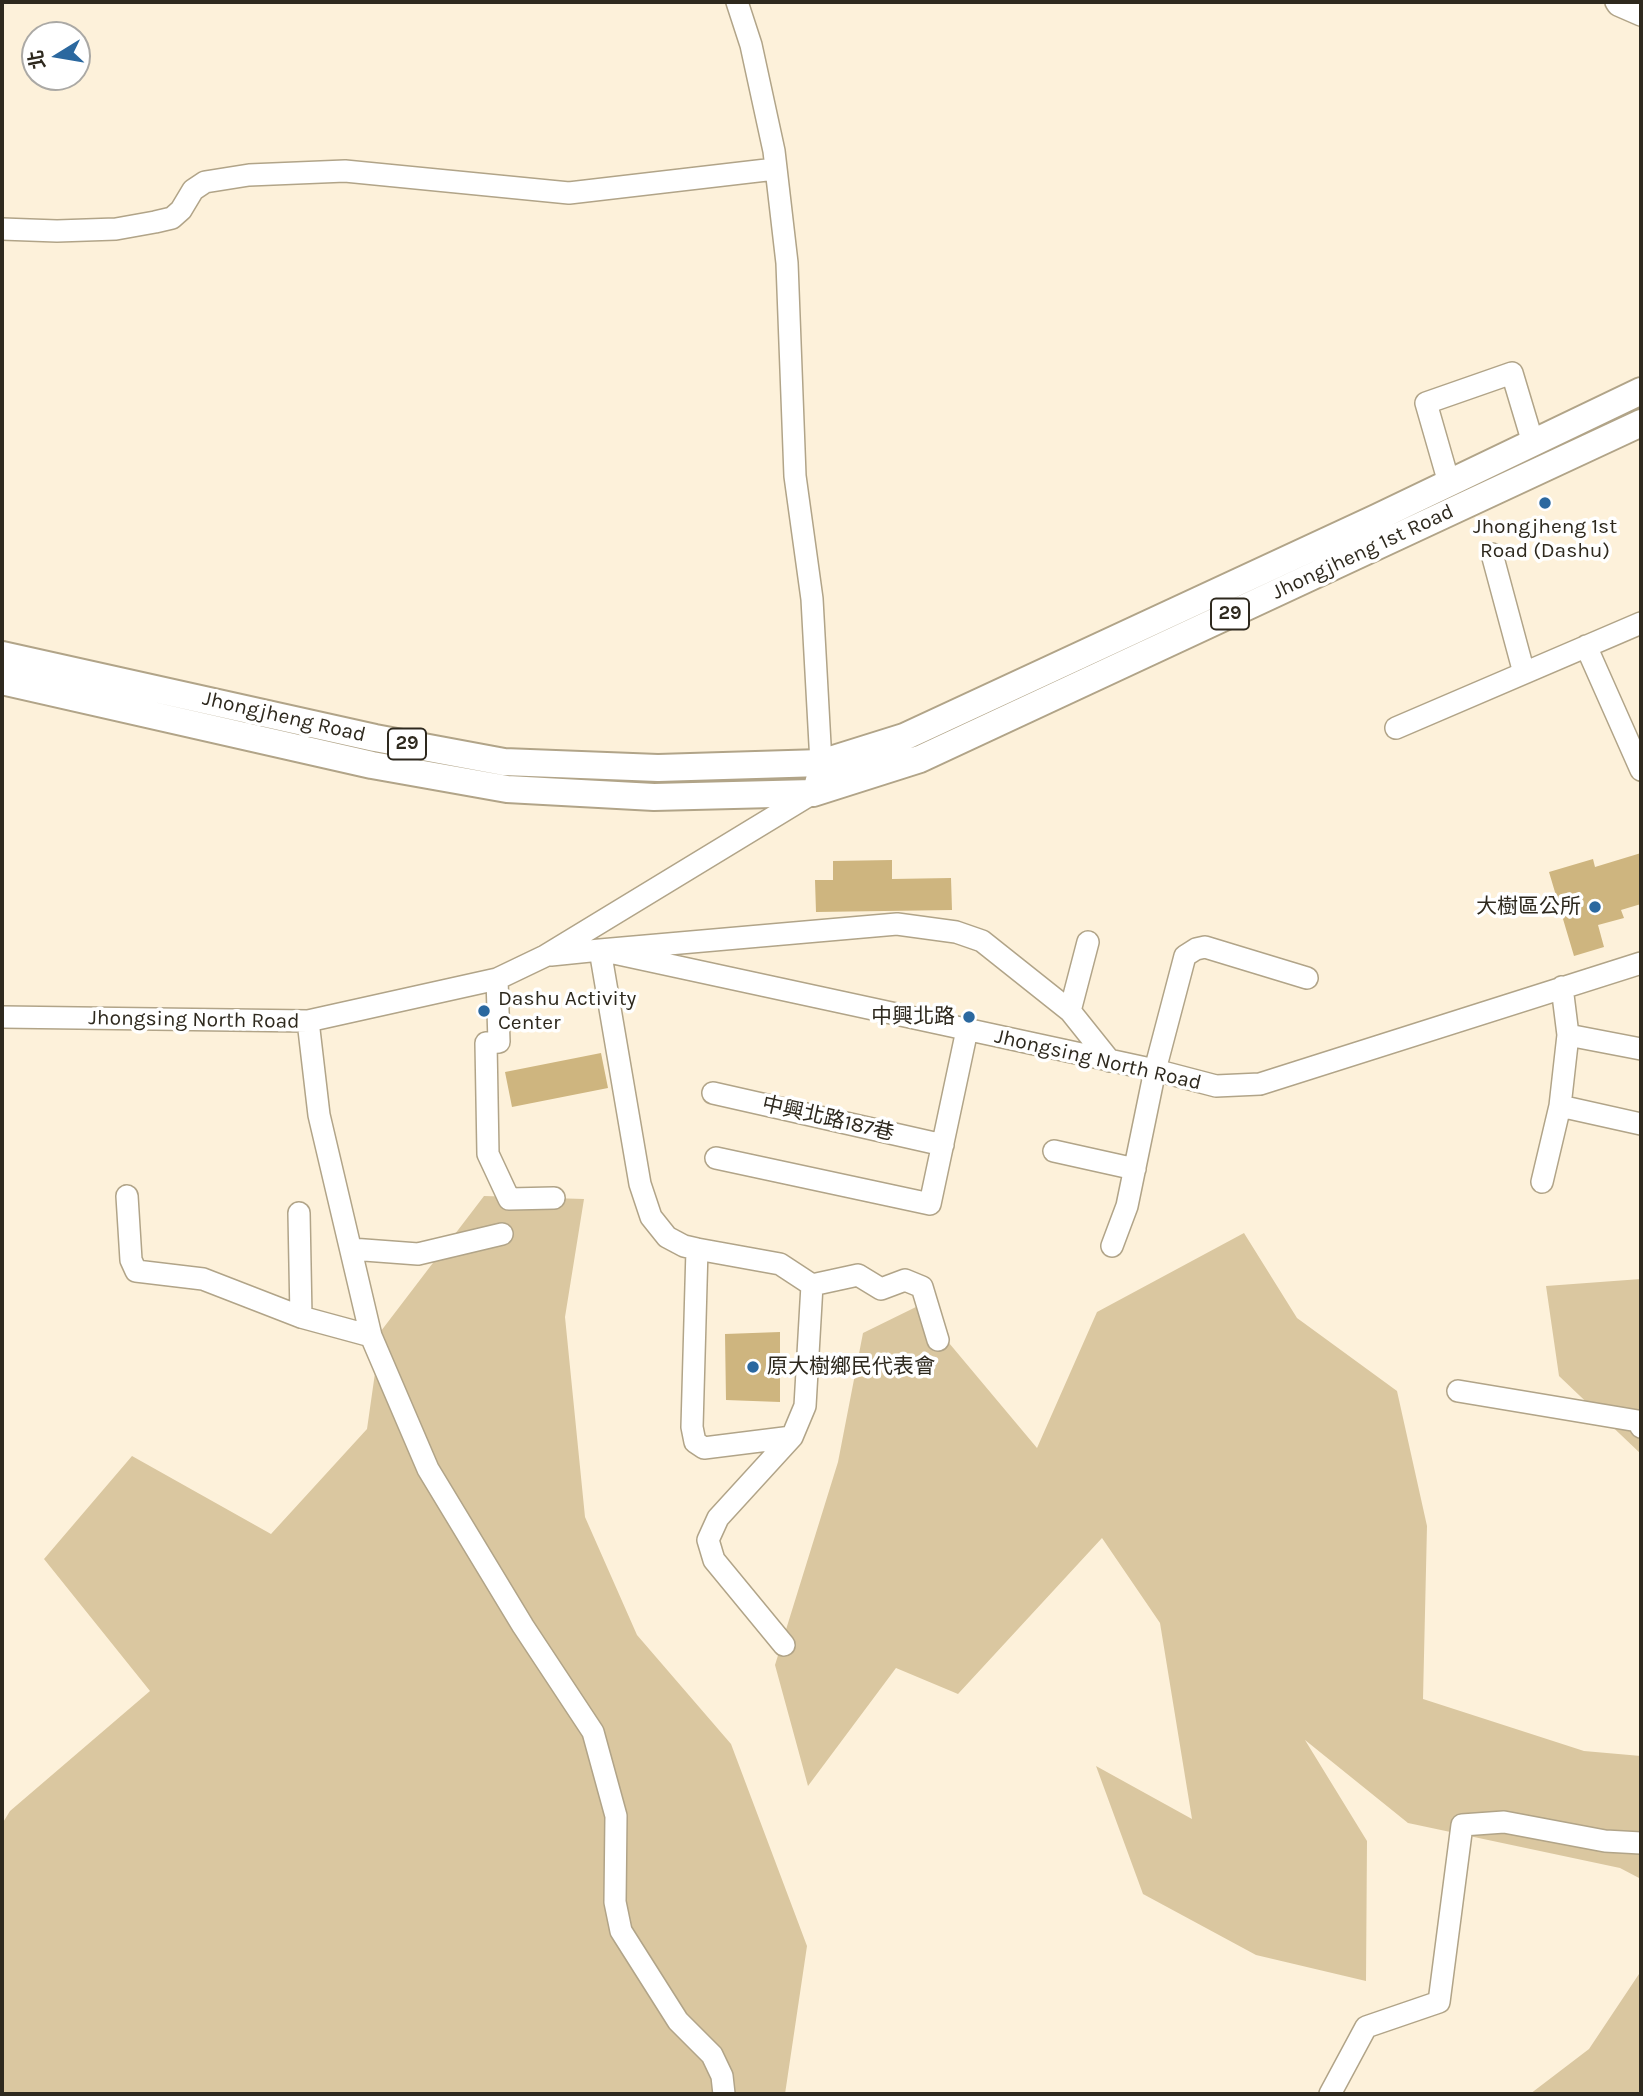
<!DOCTYPE html>
<html>
<head>
<meta charset="utf-8">
<style>
	body { margin:0 }
	#map { position:relative; width:1643px; height:2096px; overflow:hidden; background:#fdf1da; font-family:Karla,"Noto Sans TC",sans-serif }
	canvas { display:block }
	.frame { position:absolute; inset:0; border:4px solid #2e291e; pointer-events:none }
	.north { position:absolute; left:21px; top:21px; width:70px; height:70px; box-sizing:border-box; background:#fff; border:2px solid #aba9a5; border-radius:50%; rotate:259deg; font-size:19px; font-weight:700; line-height:28px; text-align:center; color:#2e291e }
	.north::after { content:''; display:block; margin:auto; width:24px; height:32px; background:#2b689f; clip-path:polygon(50% 0,100% 100%,50% 72%,0 100%) }
</style>
</head>
<body>
<div id="map">
<canvas width="1643" height="2096"></canvas>
<div class="frame"></div>
<div class="north">北</div>
</div>
<script>
const ctx = document.querySelector('canvas').getContext('2d');
ctx.lineJoin = 'round';
function paint(path, color) { ctx.fillStyle = color; ctx.fill(path, 'evenodd'); }
function strokePath(path, color, width, dash) { ctx.strokeStyle = color; ctx.lineWidth = width; ctx.lineCap = dash ? 'butt' : 'round'; ctx.setLineDash(dash || []); ctx.stroke(path); }
function drawText(font, color, halo, rows, align = 'center') {
  ctx.font = font + ' Karla,"Noto Sans TC",sans-serif'; ctx.lineWidth = 7; ctx.setLineDash([]); ctx.textBaseline = 'middle'; ctx.strokeStyle = halo; ctx.fillStyle = color; for (const [text, x, y, turn = 0] of rows) {
    ctx.save(); ctx.translate(x, y); ctx.rotate((+turn || 0) * Math.PI / 180); ctx.textAlign = isNaN(turn) ? turn : align; if (halo) ctx.strokeText(text, 0, 0); ctx.fillText(text, 0, 0); ctx.restore();
  }
}
const green = new Path2D(`
	M484,1196L584,1199L565,1317L585,1517L637,1635L731,1744L807,1946L785,2094H2V1824L10,1811L150,1691L44,1559L132,1456L271,1534L367,1429L381,1331Z
	M1244,1233L1297,1318L1397,1391L1427,1526L1423,1699L1584,1751L1641,1756V1879L1620,1868L1408,1823L1305,1740L1367,1841L1366,1981L1256,1955L1143,1894L1096,1766L1192,1819L1160,1623L1102,1538L958,1694L896,1668L808,1786L775,1665L838,1462L863,1333L918,1306L1037,1448L1097,1312Z
	M1641,1279V1454L1559,1376L1546,1286Z
	M1641,1971V2094H1530L1589,2049Z`);
const building = new Path2D(`
	M1641,853V904L1621,910L1624,918L1598,925L1604,947L1574,956L1549,872L1593,859L1595,867Z
	M892,860V879L951,878L952,910L816,912L815,880H833V861Z
	M601,1053L608,1088L512,1107L505,1072Z
	M780,1332V1402L726,1400L725,1334Z`);
const minor = new Path2D(`
	M1616,2L1618,5L1641,15
	M2,229L57,231L116,229L155,222L172,218L181,210L193,190L205,182L249,175L345,171L569,193L775,169
	M1449,483L1426,403L1512,373L1533,443
	M1492,554L1524,673
	M1586,646L1641,770
	M1396,728L1641,623
	M551,955L600,950L1155,1070L1216,1086L1260,1084L1641,963
	M497,979L499,1042L486,1043L488,1154L509,1199L554,1198
	M1070,1011L1088,942
	M2,1017L308,1021L497,979L545,956L813,793L821,763L812,599L795,476L787,263L774,151L751,45L737,2
	M308,1021L319,1115L371,1336L428,1469L523,1626L593,1732L616,1816L615,1902L621,1931L678,2021L712,2055L722,2076L724,2094
	M1568,1035L1641,1049
	M713,1093L943,1145
	M1560,1106L1641,1124
	M1054,1151L1135,1169
	M716,1158L930,1204L967,1030
	M1542,1182L1560,1106L1568,1035L1562,987
	M127,1196L131,1260L136,1271L203,1279L301,1317L371,1336
	M299,1213L301,1317
	M1112,1246L1127,1206L1155,1070L1185,956L1196,949L1205,947L1307,978
	M351,1249L418,1254L502,1234
	M697,1249L692,1427L695,1442L704,1448L792,1437
	M812,1285L858,1275L881,1289L905,1280L922,1287L938,1340
	M1458,1391L1638,1421L1641,1427
	M784,1645L714,1560L708,1540L718,1518L792,1437L805,1406L812,1285L780,1264L697,1249L684,1246L667,1237L651,1217L640,1184L600,950L897,924L956,932L982,941L1070,1011L1110,1061
	M1330,2094L1366,2027L1439,2002L1462,1825L1504,1822L1605,1841L1641,1843`);
const major = new Path2D(`
	M2,655L375,738L504,762L658,768L821,763L904,737L1376,518L1641,391
	M2,681L372,765L507,789L654,797L813,793L920,759L1641,423`);
const markers = [
	[1545,503,7,"#2b689f"],
	[1595,907,7,"#2b689f"],
	[484,1011,7,"#2b689f"],
	[969,1017,7,"#2b689f"],
	[753,1367,7,"#2b689f"]
];
const shields = [
	[1230,614,38],
	[407,744,38]
];
const shieldNames = [
	["29",1230,614],
	["29",407,744]
];
const poiNames = [
	["Jhongjheng 1st",1545,527,"center"],
	["Road (Dashu)",1545,551,"center"],
	["大樹區公所",1581,907],
	["Dashu Activity",498,999,"left"],
	["Center",498,1023,"left"],
	["中興北路",955,1017],
	["原大樹鄉民代表會",767,1367,"left"]
];
const streetNames = [
	["Jhongjheng 1st Road",1363,552,-25],
	["Jhongjheng Road",284,717,13],
	["Jhongsing North Road",194,1020,1],
	["Jhongsing North Road",1098,1060,13],
	["中興北路187巷",828,1119,13]
];
paint(green, '#dac7a0');
paint(building, '#ceb57f');
strokePath(minor, '#b1a488', 24);
strokePath(major, '#b1a488', 30);
strokePath(minor, '#fff', 21);
strokePath(major, '#fff', 26);
for (const [x, y, r, color] of markers) { const dot = new Path2D(); dot.arc(x, y, r, 0, 2 * Math.PI); ctx.fillStyle = color; ctx.fill(dot); strokePath(dot, '#fff', 2.5); }
for (const [x, y, w] of shields) { const box = new Path2D(); box.roundRect(x - w / 2, y - 15.5, w, 31, 5); ctx.fillStyle = '#fff'; ctx.fill(box); strokePath(box, '#2e291e', 2); }
drawText('bold 19px', '#2e291e', null, shieldNames);
drawText('21px', '#2e291e', '#fff', poiNames, 'right');
drawText('21px', '#2e291e', '#fff', streetNames);
</script>
</body>
</html>
